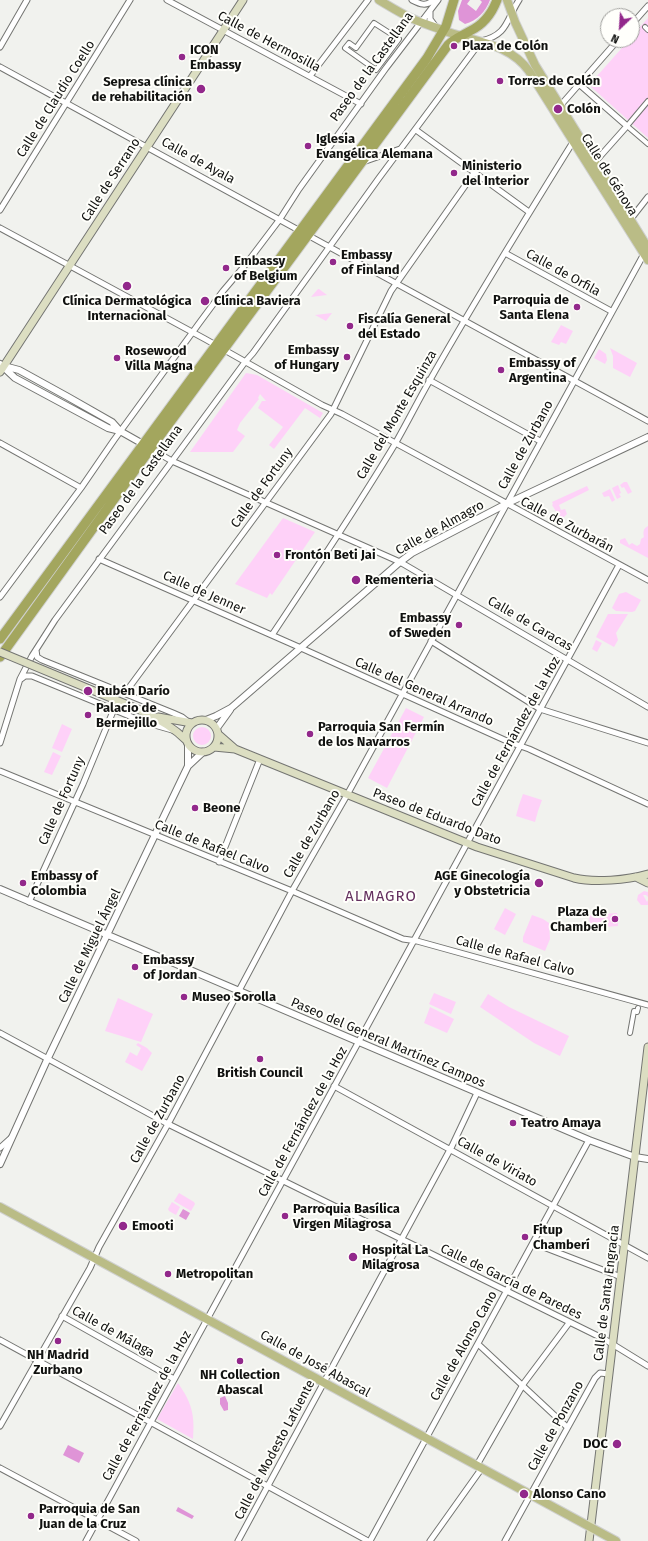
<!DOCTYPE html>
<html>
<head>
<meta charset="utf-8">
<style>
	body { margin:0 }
	#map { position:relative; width:648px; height:1541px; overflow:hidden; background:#f1f2ee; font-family:"Fira Sans",sans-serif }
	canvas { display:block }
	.north { position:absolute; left:600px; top:8px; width:40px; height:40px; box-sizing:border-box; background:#fffffb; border:1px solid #a0a09d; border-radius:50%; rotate:205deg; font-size:11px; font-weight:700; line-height:16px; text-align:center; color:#111210 }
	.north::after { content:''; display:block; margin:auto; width:14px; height:18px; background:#92288b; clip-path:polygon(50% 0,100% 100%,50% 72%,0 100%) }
</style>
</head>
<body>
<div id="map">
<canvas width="648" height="1541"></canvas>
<div class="north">N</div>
</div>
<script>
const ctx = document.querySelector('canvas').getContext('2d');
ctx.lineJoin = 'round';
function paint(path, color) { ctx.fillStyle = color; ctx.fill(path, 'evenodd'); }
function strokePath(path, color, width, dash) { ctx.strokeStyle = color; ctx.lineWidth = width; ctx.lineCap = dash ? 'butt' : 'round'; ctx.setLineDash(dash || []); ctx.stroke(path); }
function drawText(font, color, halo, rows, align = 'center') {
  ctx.font = font + ' "Fira Sans",sans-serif'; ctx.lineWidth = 4; ctx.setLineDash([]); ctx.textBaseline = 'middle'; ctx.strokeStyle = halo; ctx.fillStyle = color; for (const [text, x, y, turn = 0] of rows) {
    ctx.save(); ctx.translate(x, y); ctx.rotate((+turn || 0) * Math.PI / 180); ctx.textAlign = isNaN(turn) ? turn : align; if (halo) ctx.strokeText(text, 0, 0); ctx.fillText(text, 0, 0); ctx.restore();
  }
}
const green = new Path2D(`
	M648,18V138L589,85L629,40H632V36Z
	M318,289H319L327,295L311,297Z
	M332,313L326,321L315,315Z
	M561,325L573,331L566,344L561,342L559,345L551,342Z
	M610,348L637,363L630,377L613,368V356Z
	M599,349L606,354L607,360L605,364L594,358Z
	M246,373L257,375L323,413L320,418L305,408L274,449L269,445L283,427L258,408L262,401H266L260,394L258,398L259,399L240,423L237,430L245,436L233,452H190Z
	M624,482H627L632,492L628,494L624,487L622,488L620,485Z
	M618,485L621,493L619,494L621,497L617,499L612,488Z
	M587,486L589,490L559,505L561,510L565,509L567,514L563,518H560L552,505L553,504L552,502Z
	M610,489L615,500L612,502L609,496L604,497L602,493Z
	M283,518L315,532L272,595L270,593L267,598L235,584Z
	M648,526V558L620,543V540L625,538L629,545L632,543L637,546L640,544L641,539L644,537C643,533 643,528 648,526Z
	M626,592L641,600L635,611L632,612L616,611L612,608L619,594Z
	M608,614H628L616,633L618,640L614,647L596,637Z
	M596,640L602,643L597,652L592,649Z
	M406,708L424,717L387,788L368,778Z
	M62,724L72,729L62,752L52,748Z
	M193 736a9 9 0 1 1 18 0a9 9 0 1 1-18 0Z
	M53,752L61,756L52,775L44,772Z
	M523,794L542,800L538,811L519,805Z
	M519,805L538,811L535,822L516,816Z
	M644,891L648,892V897L646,895H643L647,902L648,900V905H641L637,900L638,895Z
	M505,908L516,914L505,935L494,929Z
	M617,913L618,926L590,928L589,915Z
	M532,915L543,919L549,923L550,939L545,951L523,942V937Z
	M434,993L456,1002L451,1014L429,1004Z
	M488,994L509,1007L569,1036L560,1056L534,1043L480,1007Z
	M118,998L153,1014L141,1042L105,1031Z
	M430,1007L454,1019L447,1033L424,1023Z
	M138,1043L147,1048L152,1053L142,1071L125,1062L130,1052L137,1056L141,1048L136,1045Z
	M179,1193L194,1202L195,1204L191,1211L174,1201Z
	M172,1202L180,1207L176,1215L169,1211L168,1209Z
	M178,1383C192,1403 195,1415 193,1439L157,1419Z`);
const water = new Path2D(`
	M462,0H470L467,4L476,11L482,2L480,0H490C486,11 477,21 465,24L459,20L458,11Z
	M183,1209L190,1213L186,1220L179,1216Z
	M225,1396L228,1403V1410L224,1411L220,1404V1398Z
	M68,1445L84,1453L79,1463L63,1455Z
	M178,1507L194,1516L192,1519L176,1511Z`);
const pedestrian = new Path2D(`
	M374,23L399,39L376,70L345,48L349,43L356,48Z
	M645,27L648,30
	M648,101L627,126L648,144
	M630,1033L634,1011L637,1012L638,1008`);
const minor = new Path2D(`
	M167,0L361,104
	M412,0C420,4 426,7 433,0
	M430,11V19L436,27
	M632,24L648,6
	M0,47L27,0
	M0,67L648,421
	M310,76L368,0
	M579,84L627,126L595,162
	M560,106L618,40
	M416,130L529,212
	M363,162L400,149
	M0,210L130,0
	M630,220L648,197
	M0,228L205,339L322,405L342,414L648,580
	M505,253L611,311
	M429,380L540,441
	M0,443L81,488
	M149,448L172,461L400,562L648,707
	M99,559L301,648L509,742L529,749L648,804
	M0,597L81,488L114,440L200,322L223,291L246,264L280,219L299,189L386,68L438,0
	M272,635C314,572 356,509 395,444C407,423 418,401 430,380C475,300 524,221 573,142
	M431,641L540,709L648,743
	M36,650L37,657L42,660L173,713L182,717L187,721
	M21,679L25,676H32L144,722L172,730
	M125,693L331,414L391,291L474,173
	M0,743L20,679L32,656L55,620L245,362L253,353L379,178L481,41C508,35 506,20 519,0
	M0,771L292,891L403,939L417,941L648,1005
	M219,862L260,759
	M29,902L83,784L114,709
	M0,1033L168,1124L604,1339L648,1366
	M334,1086L648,1258
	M0,1148L12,1137
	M533,1243L621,1277
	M62,1316L174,1379
	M0,1340L368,1541
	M478,1344L567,1427
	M0,1426L90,1268L99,1247L168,1124L292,891L347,795L645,252
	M477,1465L524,1383L569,1323
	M0,1468L136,1541
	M86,1541L619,565
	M238,1541L452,1146L477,1093
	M370,1541L589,1140
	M430,1541L482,1468
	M505,1541L595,1378L600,1373L609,1374`);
const tertiary = new Path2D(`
	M0,364L15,378L108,428L120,431
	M4,366L19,370L68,397L112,422L120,431L143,444
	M206,720L216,716L231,708L400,562L412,553L506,504L648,437
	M217,728L230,710
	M188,766V744
	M0,889L589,1140L635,1157L648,1159
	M0,1164L47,1060L188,766L203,752`);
const secondary = new Path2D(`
	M0,372L243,0
	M140,710C157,718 173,727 186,740
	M158,717L192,723
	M186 736a16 16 0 1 1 32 0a16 16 0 1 1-32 0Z
	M219,735L235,749
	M214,747L235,749L477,847L574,878C595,883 627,880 648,874
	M636,877L648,883
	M589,1541L648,1047`);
const primary = new Path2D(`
	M379,0C389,6 400,13 411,18C421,23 432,26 442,30C473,42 508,42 529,71L648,260
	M507,0L515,22L535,65L648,248
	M0,1207L616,1541`);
const trunk = new Path2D(`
	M0,639L427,58L446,26L454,0
	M0,657L151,448L448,45C455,38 462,36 470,31C483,25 492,13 497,0`);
const secondaryBridge = new Path2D(`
	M0,652L140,710`);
const markers = [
	[454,46,4,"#92288b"],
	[182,57,4,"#92288b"],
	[500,81,4,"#92288b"],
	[201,89,5,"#92288b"],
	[558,109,5,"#92288b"],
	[308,146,4,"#92288b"],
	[454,173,4,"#92288b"],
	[333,262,4,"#92288b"],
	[226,268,4,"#92288b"],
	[127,286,5,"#92288b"],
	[205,301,5,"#92288b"],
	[577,307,4,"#92288b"],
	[350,326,4,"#92288b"],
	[347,357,4,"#92288b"],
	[117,358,4,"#92288b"],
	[501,370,4,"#92288b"],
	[277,555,4,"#92288b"],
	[356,580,5,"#92288b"],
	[459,625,4,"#92288b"],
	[88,691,5,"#92288b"],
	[88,715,4,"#92288b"],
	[310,734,4,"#92288b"],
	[195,808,4,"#92288b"],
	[23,883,4,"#92288b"],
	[539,883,5,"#92288b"],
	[615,919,4,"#92288b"],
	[135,967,4,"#92288b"],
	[184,997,4,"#92288b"],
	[260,1059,4,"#92288b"],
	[513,1123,4,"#92288b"],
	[285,1216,4,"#92288b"],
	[123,1226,5,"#92288b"],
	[525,1237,4,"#92288b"],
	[353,1257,5,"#92288b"],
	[168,1274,4,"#92288b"],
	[58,1341,4,"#92288b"],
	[240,1361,4,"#92288b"],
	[617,1444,5,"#92288b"],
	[524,1494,5,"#92288b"],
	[31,1516,4,"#92288b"]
];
const streetNames = [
	["Calle de Hermosilla",269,42,28],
	["Paseo de la Castellana",372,67,-54],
	["Calle de Claudio Coello",56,99,-58],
	["Calle de Ayala",198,161,29],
	["Calle de Génova",609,175,58],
	["Calle de Serrano",111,180,-57],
	["Calle de Orfila",563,273,29],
	["Calle del Monte Esquinza",397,415,-60],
	["Calle de Zurbano",526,445,-61],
	["Paseo de la Castellana",141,480,-54],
	["Calle de Fortuny",262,488,-54],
	["Calle de Zurbarán",567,525,28],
	["Calle de Almagro",440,528,-29],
	["Calle de Jenner",204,593,24],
	["Calle de Caracas",530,624,30],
	["Calle del General Arrando",424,692,24],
	["Calle de Fernández de la Hoz",516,732,-61],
	["Calle de Fortuny",62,801,-66],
	["Paseo de Eduardo Dato",437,817,21],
	["Calle de Zurbano",312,834,-60],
	["Calle de Rafael Calvo",212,847,22],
	["Calle de Miguel Ángel",90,946,-64],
	["Calle de Rafael Calvo",515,956,15],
	["Paseo del General Martínez Campos",388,1043,23],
	["Calle de Zurbano",158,1119,-61],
	["Calle de Fernández de la Hoz",303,1122,-61],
	["Calle de Viriato",497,1162,29],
	["Calle de García de Paredes",511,1282,26],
	["Calle de Santa Engracia",607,1293,-83],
	["Calle de Málaga",113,1332,29],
	["Calle de Alonso Cano",464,1346,-61],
	["Calle de José Abascal",315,1364,29],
	["Calle de Fernández de la Hoz",147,1406,-61],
	["Calle de Ponzano",556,1426,-61],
	["Calle de Modesto Lafuente",275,1450,-62]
];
const poiNames = [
	["Plaza de Colón",462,46],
	["ICON",190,50],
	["Embassy",190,65],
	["Torres de Colón",508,81],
	["Sepresa clínica",192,82,"right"],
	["de rehabilitación",192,97,"right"],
	["Colón",567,109],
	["Iglesia",316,139],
	["Evangélica Alemana",316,154],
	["Ministerio",462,166],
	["del Interior",462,181],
	["Embassy",341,255],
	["of Finland",341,270],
	["Embassy",234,261],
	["of Belgium",234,276],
	["Parroquia de",569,300,"right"],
	["Santa Elena",569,315,"right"],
	["Clínica Dermatológica",127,301,"center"],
	["Internacional",127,316,"center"],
	["Clínica Baviera",214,301],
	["Fiscalía General",358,319],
	["del Estado",358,334],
	["Embassy",339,350,"right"],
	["of Hungary",339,365,"right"],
	["Rosewood",125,351],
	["Villa Magna",125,366],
	["Embassy of",509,363],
	["Argentina",509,378],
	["Frontón Beti Jai",285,555],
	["Rementeria",365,580],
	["Embassy",451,618,"right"],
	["of Sweden",451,633,"right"],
	["Rubén Darío",97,691],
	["Palacio de",96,708],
	["Bermejillo",96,723],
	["Parroquia San Fermín",318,727],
	["de los Navarros",318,742],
	["Beone",203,808],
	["Embassy of",31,876],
	["Colombia",31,891],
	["AGE Ginecología",530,876,"right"],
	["y Obstetricia",530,891,"right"],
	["Plaza de",607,912,"right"],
	["Chamberí",607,927,"right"],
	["Embassy",143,960],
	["of Jordan",143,975],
	["Museo Sorolla",192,997],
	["British Council",260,1073,"center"],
	["Teatro Amaya",521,1123],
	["Parroquia Basílica",293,1209],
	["Virgen Milagrosa",293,1224],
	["Emooti",132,1226],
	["Fitup",533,1230],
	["Chamberí",533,1245],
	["Hospital La",362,1250],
	["Milagrosa",362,1265],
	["Metropolitan",176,1274],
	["NH Madrid",58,1355,"center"],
	["Zurbano",58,1370,"center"],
	["NH Collection",240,1375,"center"],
	["Abascal",240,1390,"center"],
	["DOC",608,1444,"right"],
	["Alonso Cano",533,1494],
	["Parroquia de San",39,1509],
	["Juan de la Cruz",39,1524]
];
const quarterNames = [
	["ALMAGRO",381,897]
];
paint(green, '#fed1f8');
paint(water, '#df94d7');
strokePath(pedestrian, '#747572', 6);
strokePath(minor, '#747572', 7);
strokePath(tertiary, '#747572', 8);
strokePath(secondary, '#747572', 9);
strokePath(primary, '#cfd0cf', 10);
strokePath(trunk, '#cfd0cf', 11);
strokePath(pedestrian, '#fff', 4);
strokePath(minor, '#fff', 5);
strokePath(tertiary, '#fff', 6);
strokePath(secondary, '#dcdec2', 7);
strokePath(primary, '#babc86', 8);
strokePath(trunk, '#a3a65e', 9);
strokePath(secondaryBridge, '#747572', 9, []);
strokePath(secondaryBridge, '#dcdec2', 7);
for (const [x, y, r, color] of markers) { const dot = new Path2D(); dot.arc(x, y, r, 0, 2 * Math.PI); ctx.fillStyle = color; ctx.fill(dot); strokePath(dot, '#fffffb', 1.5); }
drawText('13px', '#111210', '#fffffb', streetNames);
drawText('bold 13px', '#111210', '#fffffb', poiNames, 'left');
ctx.letterSpacing = '1px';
drawText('15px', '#64305f', '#fffffb', quarterNames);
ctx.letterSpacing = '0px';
</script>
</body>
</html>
